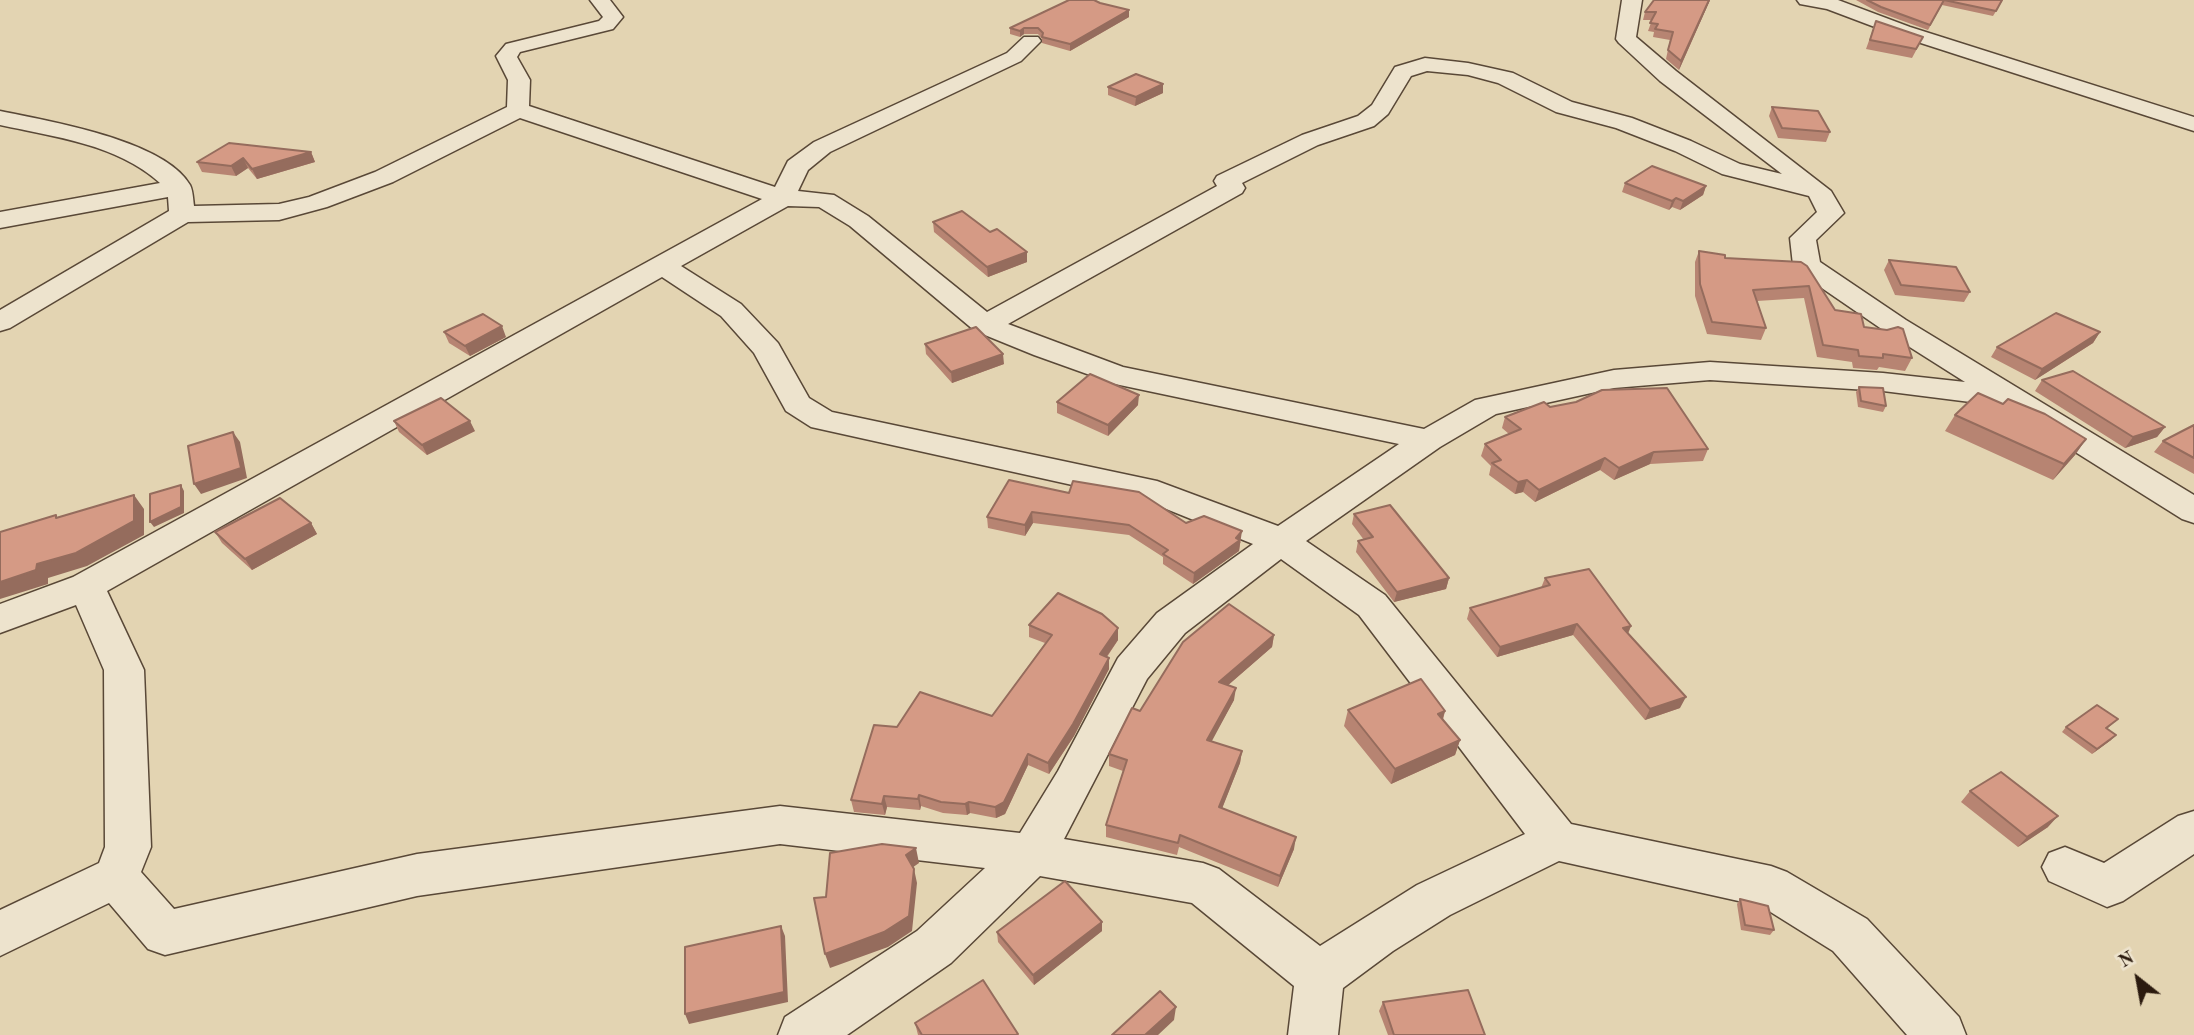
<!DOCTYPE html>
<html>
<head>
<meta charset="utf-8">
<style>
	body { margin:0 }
	#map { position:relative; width:2194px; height:1035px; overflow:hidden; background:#e3d4b2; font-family:"Old Standard TT",serif }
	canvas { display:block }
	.north { position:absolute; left:2103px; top:944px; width:70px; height:70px; -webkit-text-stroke:5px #ede3cd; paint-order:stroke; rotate:329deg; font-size:19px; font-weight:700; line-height:28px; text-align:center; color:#2b1a0e }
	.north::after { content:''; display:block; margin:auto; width:24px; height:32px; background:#2b1a0e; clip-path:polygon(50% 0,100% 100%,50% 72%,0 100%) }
</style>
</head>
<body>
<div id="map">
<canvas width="2194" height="1035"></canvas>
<div class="north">N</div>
</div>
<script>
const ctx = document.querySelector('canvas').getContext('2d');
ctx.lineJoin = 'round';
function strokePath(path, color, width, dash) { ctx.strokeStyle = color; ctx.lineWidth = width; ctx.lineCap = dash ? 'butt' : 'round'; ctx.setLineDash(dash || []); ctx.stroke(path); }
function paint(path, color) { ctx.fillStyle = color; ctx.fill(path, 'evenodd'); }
const minor = new Path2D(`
	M590,0H610L623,17L613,29L520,52L517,57L530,80L529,106L775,187L788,161L814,142L1007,53L1024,37H1038L1041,41L1021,61L830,152L808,170L798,191L834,195L868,216L987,312L1217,186L1214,181L1217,176L1302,135L1358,116L1372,105L1395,67L1425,58L1468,63L1513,73L1572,102L1632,118L1691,141L1740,164L1782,174L1660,81L1619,43L1616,39L1622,0H1642L1636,37L1676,71L1831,191L1844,213L1816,240L1820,262L1906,320L2194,495V523L2182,519L2002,406L1883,391L1710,380L1614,388L1496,414L1440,447L1306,541L1385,595L1571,824L1771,866L1787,872L1867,919L1959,1017L1966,1035H1907L1833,951L1761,906L1559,861L1450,915L1393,951L1343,988L1338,1035H1288L1294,986L1192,903L1040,876L951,963L847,1035H778L785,1017L917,931L985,868L780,844L417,896L165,955L148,949L109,903L0,956V910L99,863L105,847L104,670L76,605L0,633V604L73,577L762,199L520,118L393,182L327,207L279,220L188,222L10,328L0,331V310L169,211L168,197L0,228V212L160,183C117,144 55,137 0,125V111C48,121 164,140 190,185C193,191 193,199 194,206L279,204L309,197L375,172L507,107L508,80L496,56L506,44L599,21L603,17ZM1427,71L1468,75L1498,83L1556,112L1616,128L1675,151L1722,174L1809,196L1817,212L1790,238L1793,265L1797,271L1886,332L1965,382L1883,373L1710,362L1614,370L1475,400L1424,429L1123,367L1008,324L1242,193L1245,188L1242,183L1318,145L1374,126L1388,114L1411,76ZM788,206L819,207L850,226L975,331L1034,355L1115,384L1399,444L1278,526L1157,481L832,412L809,398L778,343L741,304L681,266ZM662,277L721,316L754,353L786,411L811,427L1149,502L1253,544L1157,613L1118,658L1058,771L1020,833L780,806L417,854L174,909L141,872L151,847L144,670L107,591ZM1281,559L1359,615L1525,834L1417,885L1320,946L1219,869L1203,863L1064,839L1147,679L1185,633Z
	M1797,0H1838L1910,27L2194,117V131L1896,35L1827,9L1800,4Z
	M2194,811V854L2123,901L2107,907L2049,881L2042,867L2049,853L2065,847L2104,863L2178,816Z`);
const wall = new Path2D(`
	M1710,0L1679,70L1666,59L1670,40L1653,37L1654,32L1648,31L1652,20H1643L1645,12Z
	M1856,0H2003L1993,16L1942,5L1928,30L1878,12Z
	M1100,3L1129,10V17L1070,51L1042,43V39L1038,34H1024L1020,37L1010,34V28Z
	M1876,21L1919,45L1912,58L1866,49Z
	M1163,84V93L1135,106L1108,95V87Z
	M1772,107L1830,132L1826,142L1778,138L1769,116Z
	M311,152L315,162L257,179L248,168L236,176L202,172L197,162Z
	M1625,183L1706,186L1703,195L1680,210L1672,207L1669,210L1622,192Z
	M933,222L990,232L1027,252V262L988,277L934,232Z
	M1699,251L1725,258L1801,262L1835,310L1864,327L1912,358L1905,371L1879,367L1877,370L1853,368L1852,362L1817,357L1804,298L1757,301L1766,328L1761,340L1707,334L1695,296V262Z
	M1889,260L1970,292L1964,302L1895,295L1884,270Z
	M444,332L506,337L470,356L449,343Z
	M2100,332L2093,343L2035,380L1991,357L1997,347Z
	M925,344L1004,364L952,383L926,354Z
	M2042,380L2165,427L2157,437L2125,448L2035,391Z
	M1859,387L1886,406L1883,412L1858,407L1856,392Z
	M1057,402L1138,405L1108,436L1057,413Z
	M2003,404L2086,439L2075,455L2053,480L1945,431L1955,415Z
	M1550,407L1708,449L1703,461L1650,464L1614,480L1600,470L1535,502L1523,492L1515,494L1489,475L1491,466L1481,456L1485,444L1509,434L1502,428L1505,417Z
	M394,421L475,431L427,455L399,432Z
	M2194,425V474L2154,452L2163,441Z
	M1009,480L1186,523L1241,542L1240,543L1239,551L1193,584L1163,564V557L1129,535L1033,523L1025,536L988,528L987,517Z
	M1354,514L1449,578L1446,589L1394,602L1356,552L1358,541L1364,540L1352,524Z
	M311,523L317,534L252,570L222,543L215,532Z
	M1545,578L1631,626L1628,634L1680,708L1645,720L1573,635L1497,657L1467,619L1470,608L1541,588Z
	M1029,625L1118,640L1107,657L1109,669L1074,736L1049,774L1028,765L1005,814L996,818L970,813L967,815L943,813L921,806L920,810L887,807L885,815L854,812L851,800L897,727L992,716L1045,643L1029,637Z
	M1274,635L1272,647L1228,685L1234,700L1211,741L1242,751L1240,763L1222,808L1294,849L1278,887L1179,847L1177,855L1106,837V825L1123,771L1109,766V754L1140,711Z
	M1348,710L1445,711L1443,720L1460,740L1455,755L1391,784L1344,726Z
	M2118,719L2107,729L2111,740L2092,754L2062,732L2066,727Z
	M1970,791L2048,827L2018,847L1961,802Z
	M1740,899L1774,930L1770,935L1741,930L1737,904Z
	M1102,931L1034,985L998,942L997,932Z
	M1383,1002L1485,1035H1388L1379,1011Z
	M915,1023L1018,1034V1035H918Z`);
const shadedWall = new Path2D(`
	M1709,0H1710L1679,70L1681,61Z
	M1129,10V17L1070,51V44Z
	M1024,28V34L1020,37V31Z
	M1163,84V93L1135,106L1136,97Z
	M311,152L315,162L257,179L252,169Z
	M243,158L248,168L236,176L231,166Z
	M1706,186L1703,195L1680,210L1683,201Z
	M1676,198L1672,207L1669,210L1672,201Z
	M1027,252V262L988,277L987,267Z
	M502,326L506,337L470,356L465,346Z
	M2100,332L2093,343L2035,380L2042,369Z
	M1003,354L1004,364L952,383L951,372Z
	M1139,395L1138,405L1108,436V425Z
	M470,421L475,431L427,455L422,445Z
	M2165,427L2157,437L2125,448L2133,437Z
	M233,432L240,442L247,478L201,494L194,484Z
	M2086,439L2075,455L2053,480L2064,464Z
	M1654,452L1650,464L1614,480L1619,468Z
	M1605,458L1600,470L1535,502L1539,490Z
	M1527,480L1523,492L1515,494L1518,482Z
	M181,485L184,491V513L154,527L150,522Z
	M134,495L144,509V535L87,566L48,578V584L0,599V582Z
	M1032,512L1033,523L1025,536V525Z
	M311,523L317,534L252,570L245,559Z
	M1242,531L1239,551L1193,584L1194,573Z
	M1449,578L1446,589L1394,602L1397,592Z
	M1577,624L1573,635L1497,657L1500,647Z
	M1631,626L1626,637L1623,628Z
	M1118,628V640L1100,666V654Z
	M1274,635L1272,647L1218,694L1219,682Z
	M1109,658V669L1074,736L1049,774L1048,763Z
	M1236,688L1234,700L1206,752L1207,740Z
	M1686,697L1680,708L1645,720L1650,709Z
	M1445,711L1440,727L1438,714Z
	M2116,735L2111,740L2092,754L2097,749Z
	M1460,740L1455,755L1391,784L1395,769Z
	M1242,751L1240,763L1218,819L1219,807Z
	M1028,754V765L1005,814L996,818L995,807Z
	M919,795L921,806L920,810L918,799Z
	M884,796L887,807L885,815L882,804Z
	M969,802L970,813L967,815L965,804Z
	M2058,816L2048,827L2018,847L2027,837Z
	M1296,837L1294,849L1278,887L1280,876Z
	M916,848L919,863L909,870L906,855Z
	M914,869L917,883L912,931L888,947L830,968L825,954Z
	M1102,922V931L1034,985L1033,975Z
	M781,926L785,936L788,1002L689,1024L685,1014Z
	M1176,1007L1174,1020L1158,1035H1145Z`);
const building = new Path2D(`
	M1069,0H1094L1100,3L1129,10L1070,44L1042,37L1043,33L1038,28H1024L1020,31L1010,28Z
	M1654,0H1709L1681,61L1668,50L1673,32L1655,29L1658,24L1650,23L1656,12H1645Z
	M1867,0H2002L1996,11L1944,0L1930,25L1881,7Z
	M1876,21L1923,37L1916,49L1870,40Z
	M1136,74L1163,84L1136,97L1108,87Z
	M1772,107L1818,111L1830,132L1782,128Z
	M229,143L311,152L252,169L243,158L231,166L197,162Z
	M1652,166L1706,186L1683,201L1676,198L1672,201L1625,183Z
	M962,211L990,232L997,229L1027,252L987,267L933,222Z
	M1699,251L1725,255V258L1801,262L1807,266L1835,310L1861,314L1864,327L1887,330L1898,327L1903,329L1912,358L1883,354V358L1859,356L1858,350L1823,345L1809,286L1753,290L1766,328L1712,322L1700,284Z
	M1889,260L1956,267L1970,292L1901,285Z
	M2056,313L2100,332L2042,369L1997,347Z
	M483,314L502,326L465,346L444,332Z
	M976,327L1003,354L951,372L925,344Z
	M2073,371L2165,427L2133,437L2042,380Z
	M1090,374L1139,395L1108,425L1057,402Z
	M1859,387L1883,388L1886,406L1861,401Z
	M1667,388L1708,449L1654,452L1619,468L1605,458L1539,490L1527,480L1518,482L1492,463L1501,460L1485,444L1521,429L1505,417L1544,402L1550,407L1576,402L1602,390Z
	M1978,393L2003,404L2008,399L2045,414L2086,439L2064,464L1955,415Z
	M441,398L470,421L422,445L394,421Z
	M2194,425V458L2163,441Z
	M233,432L241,468L194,484L188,446Z
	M1009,480L1069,493L1073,481L1139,492L1186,523L1204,516L1242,531L1236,538L1240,540L1194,573L1163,554L1168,550L1129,525L1032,512L1025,525L987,517Z
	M181,485V507L150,522V494Z
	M134,495V521L76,553L37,564L36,570L0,582V532L56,515V518Z
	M280,498L311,523L245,559L215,532Z
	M1390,505L1449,578L1397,592L1358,541L1373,537L1354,514Z
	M1589,569L1631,626L1623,628L1686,697L1650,709L1577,624L1500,647L1470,608L1550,585L1545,578Z
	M1058,593L1102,614L1118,628L1100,654L1109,658L1073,724L1048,763L1028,754L1004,802L995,807L969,802L965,804L941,802L919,795L918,799L884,796L882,804L851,800L874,725L897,727L920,692L992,716L1052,635L1029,625Z
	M1229,604L1274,635L1219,682L1236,688L1207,740L1242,751L1219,807L1296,837L1280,876L1180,835L1178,843L1106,825L1127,760L1109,754L1132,708L1140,711L1183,642Z
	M1421,679L1445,711L1438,714L1460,740L1395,769L1348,710Z
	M2097,705L2118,719L2106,728L2116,735L2097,749L2066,727Z
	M2001,772L2058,816L2027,837L1970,791Z
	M882,844L916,848L906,855L914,869L909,916L884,932L825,954L814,898L826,897L830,853Z
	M1065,881L1102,922L1033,975L997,932Z
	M1740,899L1768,906L1774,930L1745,925Z
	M781,926L784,992L685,1014V947Z
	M983,980L1018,1034L1016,1035H922L915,1023Z
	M1468,990L1485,1035H1394L1383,1002Z
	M1160,991L1176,1007L1145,1035H1112Z`);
strokePath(minor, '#594837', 3);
paint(minor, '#ede3cd');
paint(wall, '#b78472');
paint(shadedWall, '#956c5d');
paint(building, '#d59a85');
strokePath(building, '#956c5d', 2);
</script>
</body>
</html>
